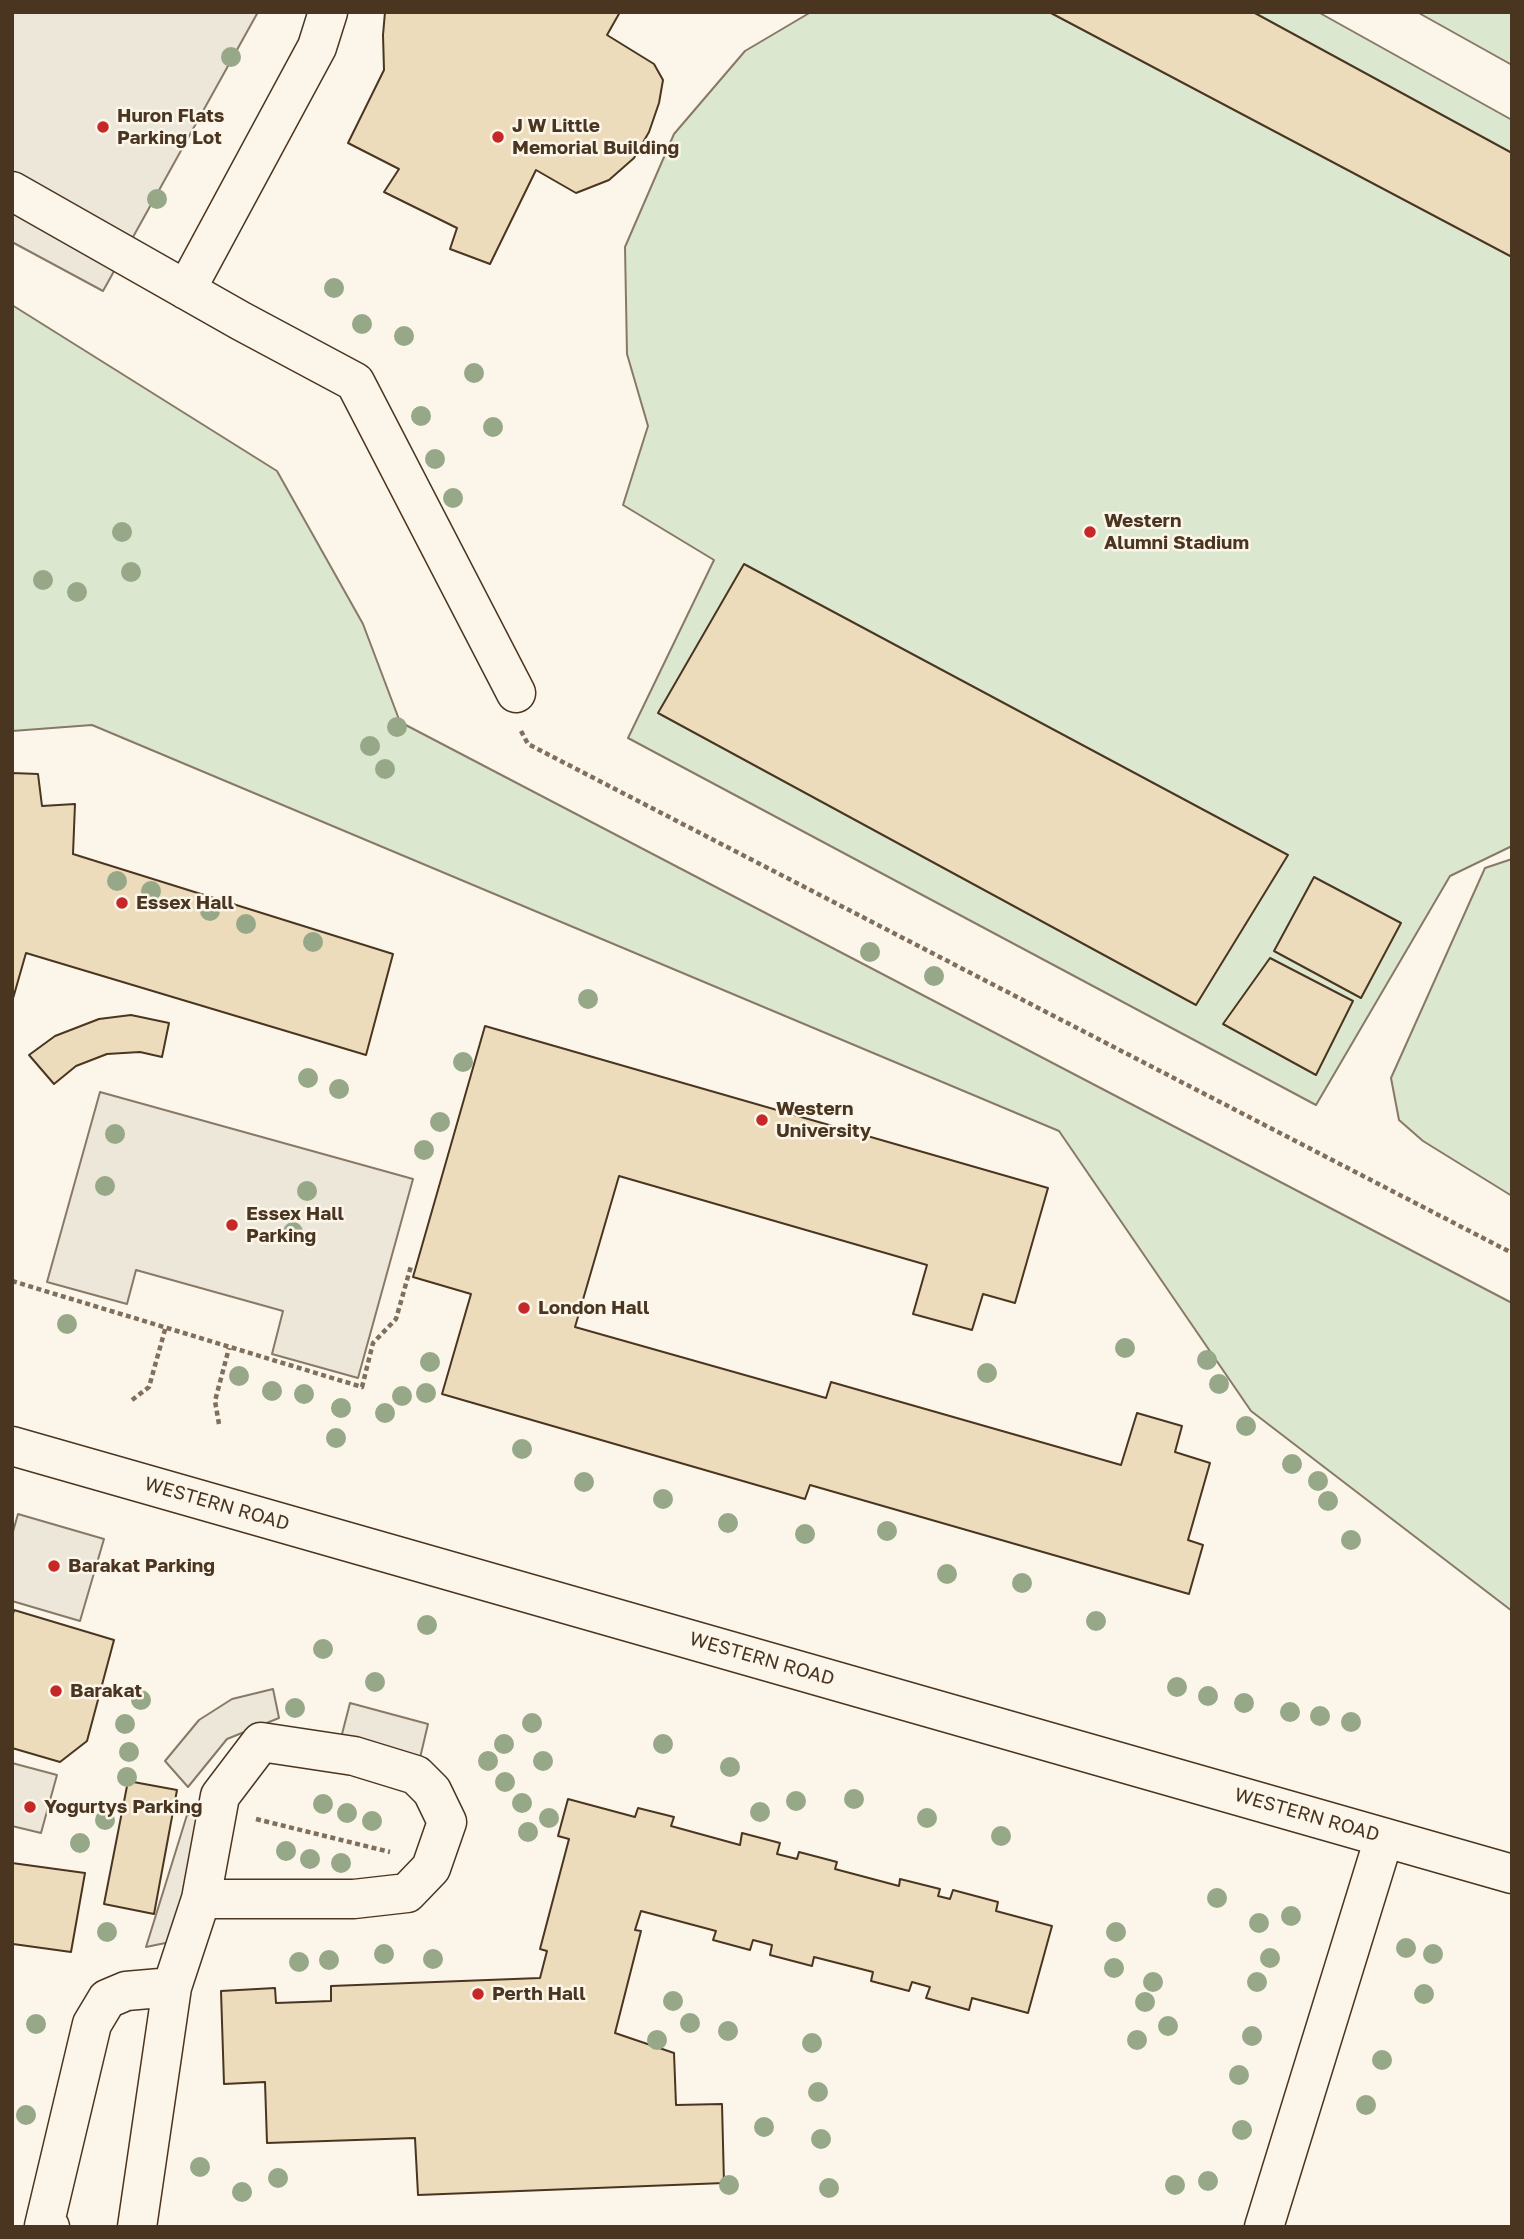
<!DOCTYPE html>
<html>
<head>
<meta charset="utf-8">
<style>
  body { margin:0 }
  #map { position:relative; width:1524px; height:2239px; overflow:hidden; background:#fbf6e9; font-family:"Golos Text",sans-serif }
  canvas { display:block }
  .frame { position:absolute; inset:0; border:14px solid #4a3520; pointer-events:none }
</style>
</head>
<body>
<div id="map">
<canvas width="1524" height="2239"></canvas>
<div class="frame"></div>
</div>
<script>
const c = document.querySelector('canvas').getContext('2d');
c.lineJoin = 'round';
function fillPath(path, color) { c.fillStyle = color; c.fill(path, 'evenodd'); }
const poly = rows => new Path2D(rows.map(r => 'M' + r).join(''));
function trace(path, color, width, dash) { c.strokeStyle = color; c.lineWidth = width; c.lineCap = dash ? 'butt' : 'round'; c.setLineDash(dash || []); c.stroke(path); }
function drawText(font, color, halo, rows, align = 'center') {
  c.font = font + ' "Golos Text",sans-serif'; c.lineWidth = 5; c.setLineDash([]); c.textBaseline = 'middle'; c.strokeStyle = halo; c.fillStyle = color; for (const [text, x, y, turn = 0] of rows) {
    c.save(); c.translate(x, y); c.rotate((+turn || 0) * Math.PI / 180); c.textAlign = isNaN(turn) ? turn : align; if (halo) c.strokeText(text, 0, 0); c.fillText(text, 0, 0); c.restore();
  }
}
const green = poly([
  [811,12,1318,12,1512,120,1512,846,1450,876,1316,1105,628,738,714,560,623,505,648,426,627,354,625,247,674,134,745,51,811,12],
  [1417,12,1512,12,1512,65,1417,12],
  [12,305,277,471,363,624,400,722,1512,1303,1512,1611,1251,1411,1059,1131,92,725,12,731,12,305],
  [1512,859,1512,1196,1423,1141,1399,1120,1391,1078,1485,868,1512,859]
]);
fillPath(green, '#dce7d0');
trace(green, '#887966', 2);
const parking = poly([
  [12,12,258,12,103,291,12,242,12,12],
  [100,1092,413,1179,358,1378,272,1354,283,1311,136,1270,127,1304,47,1282,100,1092],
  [18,1514,104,1539,80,1621,12,1601,12,1535,18,1514],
  [273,1689,279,1718,227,1739,188,1787,165,1761,199,1720,232,1699,273,1689],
  [350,1703,428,1724,420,1758,341,1738,350,1703],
  [12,1763,57,1775,41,1833,12,1826,12,1763],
  [211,1812,175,1941,146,1947,187,1815,211,1812]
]);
fillPath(parking, '#ede7d9');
trace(parking, '#887966', 2);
const building = poly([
  [385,12,620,12,607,35,654,64,663,80,659,103,649,132,634,158,609,180,576,193,536,170,490,264,450,249,457,228,384,192,399,169,348,143,384,70,383,35,385,12],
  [1049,12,1253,12,1512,153,1512,257,1049,12],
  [744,564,1288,855,1196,1005,658,713,744,564],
  [12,773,38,774,42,806,75,804,73,854,393,954,366,1055,26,953,12,1002,12,773],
  [1314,877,1401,923,1361,998,1274,951,1314,877],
  [1270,958,1353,1001,1316,1075,1223,1024,1270,958],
  [131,1015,169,1023,162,1057,140,1052,107,1054,76,1066,54,1084,29,1055,55,1036,99,1019,131,1015],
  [485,1026,1048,1188,1015,1303,983,1294,972,1330,913,1314,927,1265,619,1176,575,1327,826,1398,831,1382,1121,1465,1137,1413,1182,1426,1175,1452,1210,1463,1188,1540,1203,1545,1189,1594,810,1485,805,1499,442,1394,471,1294,413,1277,485,1026],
  [14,1610,114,1640,87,1741,60,1762,12,1748,12,1618,14,1610],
  [128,1781,177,1790,154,1914,104,1904,128,1781],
  [568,1799,635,1817,638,1808,674,1817,671,1826,740,1845,742,1833,780,1843,777,1854,797,1859,799,1852,837,1862,835,1869,899,1886,900,1879,940,1889,938,1896,950,1899,953,1890,998,1902,996,1911,1052,1926,1028,2013,972,1998,969,2010,926,1998,930,1987,912,1982,909,1991,871,1981,873,1972,814,1957,812,1966,770,1955,772,1945,753,1940,750,1950,713,1940,716,1931,641,1911,635,1930,641,1931,615,2033,674,2053,676,2105,722,2104,724,2183,418,2195,415,2138,267,2143,265,2082,224,2084,221,1991,275,1988,276,2003,331,2001,331,1986,540,1978,547,1951,540,1949,569,1839,558,1836,568,1799],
  [12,1863,85,1873,71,1952,13,1944,12,1952,12,1863]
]);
fillPath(building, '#ecdcbc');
trace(building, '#4a3520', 2);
const minor = poly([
  [12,191,241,321,355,382,516,693],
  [186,290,317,47,328,12],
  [50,2227,44,2226,92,2024,107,1999,126,1991,172,1987],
  [137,2227,172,1987,201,1899,220,1796,261,1742,354,1756,416,1775,432,1791,447,1822,431,1868,407,1893,354,1899,201,1899],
  [1264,2227,1384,1838]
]);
const major = poly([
  [12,1446,1512,1874]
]);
trace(minor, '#4a3520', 41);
trace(major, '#4a3520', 41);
trace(poly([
  [521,731,528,744,1512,1253],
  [12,1281,362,1387,373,1343,396,1319,411,1266],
  [132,1400,149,1387,166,1326],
  [219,1424,215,1401,229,1348],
  [256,1819,390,1852]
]), '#7f6f5c', 4.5, [5, 3.5]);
trace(minor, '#fbf6e9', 38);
trace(major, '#fbf6e9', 38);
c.fillStyle = '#96a887';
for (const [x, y] of [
  [231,57],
  [157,199],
  [334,288],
  [362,324],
  [404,336],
  [474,373],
  [421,416],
  [493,427],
  [435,459],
  [453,498],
  [122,532],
  [131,572],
  [43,580],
  [77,592],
  [397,727],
  [370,746],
  [385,769],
  [117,881],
  [151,891],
  [210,911],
  [246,924],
  [313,942],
  [870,952],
  [934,976],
  [588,999],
  [463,1062],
  [308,1078],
  [339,1089],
  [440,1122],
  [115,1134],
  [424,1150],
  [105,1186],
  [307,1191],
  [293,1232],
  [67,1324],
  [1125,1348],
  [1207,1360],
  [430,1362],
  [987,1373],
  [239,1376],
  [1219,1384],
  [272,1391],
  [426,1393],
  [304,1394],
  [402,1396],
  [341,1408],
  [385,1413],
  [1246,1426],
  [336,1438],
  [522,1449],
  [1292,1464],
  [1318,1481],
  [584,1482],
  [663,1499],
  [1328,1501],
  [728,1523],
  [887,1531],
  [805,1534],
  [1351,1540],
  [947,1574],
  [1022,1583],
  [1096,1621],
  [427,1625],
  [323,1649],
  [375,1682],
  [1177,1687],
  [1208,1696],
  [141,1700],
  [1244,1703],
  [295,1708],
  [1290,1712],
  [1320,1716],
  [1351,1722],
  [532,1723],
  [125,1724],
  [504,1744],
  [663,1744],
  [129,1752],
  [488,1761],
  [543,1761],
  [730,1767],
  [127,1777],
  [505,1782],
  [854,1799],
  [796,1801],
  [522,1803],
  [323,1804],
  [760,1812],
  [347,1813],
  [549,1818],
  [927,1818],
  [105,1820],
  [372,1821],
  [528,1832],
  [1001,1836],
  [80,1843],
  [286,1851],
  [310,1859],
  [341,1863],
  [1217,1898],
  [1291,1916],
  [1259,1923],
  [107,1932],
  [1116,1932],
  [1406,1948],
  [384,1954],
  [1433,1954],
  [1270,1958],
  [433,1959],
  [329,1960],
  [299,1962],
  [1114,1968],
  [1153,1982],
  [1257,1982],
  [1424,1994],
  [673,2001],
  [1145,2002],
  [690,2023],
  [36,2024],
  [1168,2026],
  [728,2031],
  [1252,2036],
  [657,2040],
  [1137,2040],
  [812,2043],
  [1382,2060],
  [1239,2075],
  [818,2092],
  [1366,2105],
  [26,2115],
  [764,2127],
  [1242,2130],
  [821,2139],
  [200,2167],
  [278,2178],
  [1208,2181],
  [729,2185],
  [1175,2185],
  [829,2188],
  [242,2192]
]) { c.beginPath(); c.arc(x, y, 10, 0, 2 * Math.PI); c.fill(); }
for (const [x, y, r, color] of [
  [103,127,7,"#c62828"],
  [498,137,7,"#c62828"],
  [1090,532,7,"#c62828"],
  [122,903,7,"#c62828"],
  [762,1120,7,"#c62828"],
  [232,1225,7,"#c62828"],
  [524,1308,7,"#c62828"],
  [54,1566,7,"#c62828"],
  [56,1691,7,"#c62828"],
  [30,1807,7,"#c62828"],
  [478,1994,7,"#c62828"]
]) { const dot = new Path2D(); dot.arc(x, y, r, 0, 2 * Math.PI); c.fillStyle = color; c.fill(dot); trace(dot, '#fbf6e9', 2.5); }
drawText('bold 19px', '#4a3520', '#fbf6e9', [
  ["Huron Flats",117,116],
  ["Parking Lot",117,138],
  ["J W Little",512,126],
  ["Memorial Building",512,148],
  ["Western",1104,521],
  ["Alumni Stadium",1104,543],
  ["Essex Hall",136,903],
  ["Western",776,1109],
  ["University",776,1131],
  ["Essex Hall",246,1214],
  ["Parking",246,1236],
  ["London Hall",538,1308],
  ["Barakat Parking",68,1566],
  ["Barakat",70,1691],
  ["Yogurtys Parking",44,1807],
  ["Perth Hall",492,1994]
], 'left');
drawText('19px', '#4a3520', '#fbf6e9', [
  ["WESTERN ROAD",217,1504,16],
  ["WESTERN ROAD",762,1659,16],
  ["WESTERN ROAD",1307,1815,16]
]);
</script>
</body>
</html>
